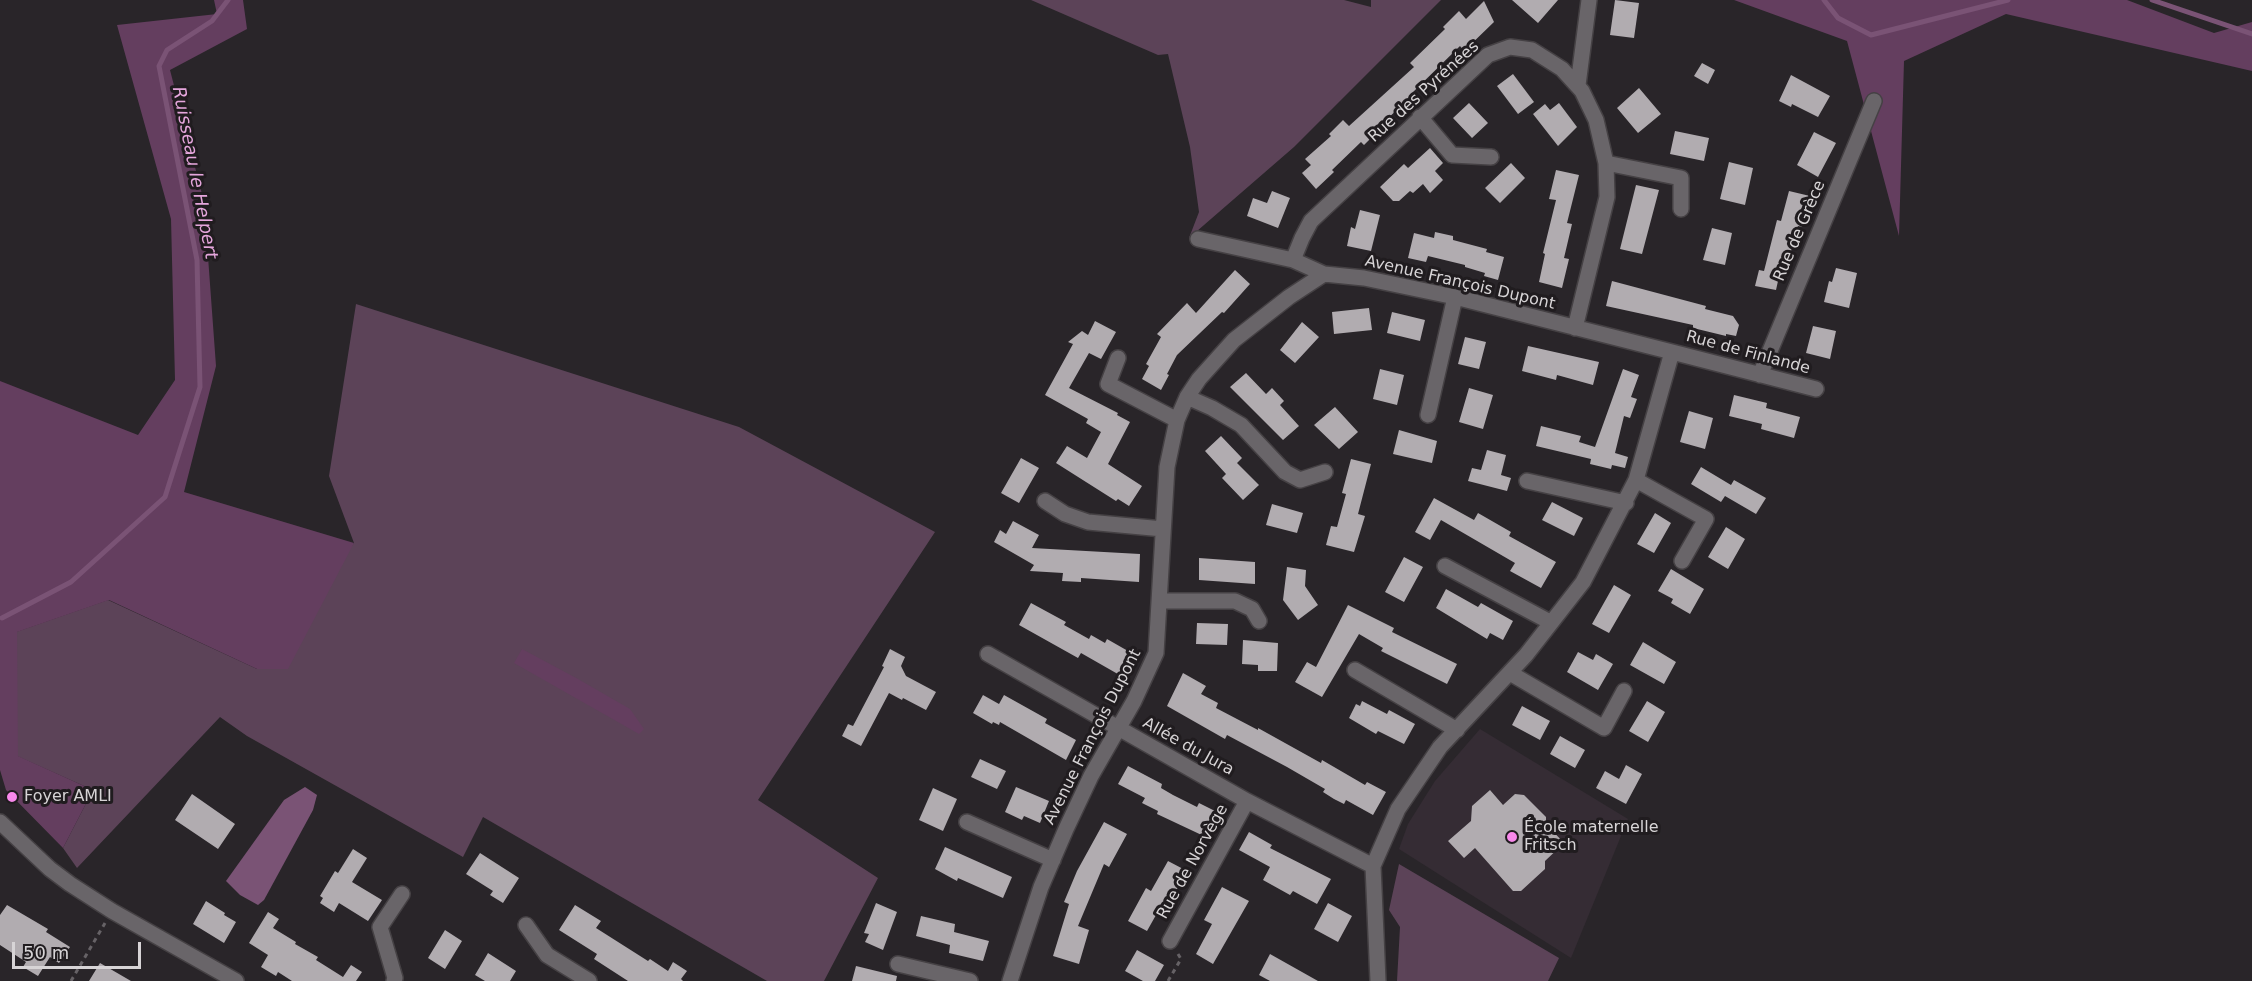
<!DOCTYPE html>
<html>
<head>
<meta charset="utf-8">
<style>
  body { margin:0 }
  #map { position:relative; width:2252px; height:981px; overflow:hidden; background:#292529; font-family:"DejaVu Sans",sans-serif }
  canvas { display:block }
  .scale { position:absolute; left:12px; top:942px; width:129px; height:27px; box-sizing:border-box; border:3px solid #d7d4d6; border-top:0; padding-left:8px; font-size:18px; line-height:21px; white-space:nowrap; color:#d7d4d6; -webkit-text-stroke:4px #201c1f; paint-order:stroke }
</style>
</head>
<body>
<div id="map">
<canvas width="2252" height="981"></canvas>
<div class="scale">50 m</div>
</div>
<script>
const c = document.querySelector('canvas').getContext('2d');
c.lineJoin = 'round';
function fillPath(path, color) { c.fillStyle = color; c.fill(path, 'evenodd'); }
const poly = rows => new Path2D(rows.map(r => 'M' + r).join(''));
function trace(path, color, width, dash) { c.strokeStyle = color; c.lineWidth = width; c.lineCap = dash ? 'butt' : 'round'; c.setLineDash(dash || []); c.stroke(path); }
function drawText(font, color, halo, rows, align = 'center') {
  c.font = font + ' "DejaVu Sans",sans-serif'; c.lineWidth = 6; c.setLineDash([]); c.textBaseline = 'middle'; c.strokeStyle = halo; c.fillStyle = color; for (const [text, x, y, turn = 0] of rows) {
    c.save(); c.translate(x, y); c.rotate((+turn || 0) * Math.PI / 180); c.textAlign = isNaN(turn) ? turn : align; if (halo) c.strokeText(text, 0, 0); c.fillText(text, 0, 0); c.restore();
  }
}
fillPath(poly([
  [1480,729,1628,819,1571,958,1399,849,1408,824,1435,781]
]), '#352c34');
fillPath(poly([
  [1031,0,1344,0,1371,7,1371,0,1441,0,1294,147,1189,238,1199,212,1190,147,1168,54,1158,55],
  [356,304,739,427,935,532,758,800,878,878,824,981,767,981,483,817,463,857,247,736,220,717,77,868,63,848,93,790,17,756,16,632,108,600,257,669,354,543,329,476],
  [1399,864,1559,958,1548,981,1397,981,1400,927,1389,910]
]), '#5c4358');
fillPath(poly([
  [214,0,243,0,247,29,170,70,204,202,216,366,184,492,354,543,288,669,257,669,109,600,17,632,18,756,93,790,63,848,6,790,0,770,0,381,138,435,175,380,171,219,117,25,217,14],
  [1734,0,2127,0,2214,33,2252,22,2252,71,2006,14,1904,61,1899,236,1847,41],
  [522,649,578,679,630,709,644,729,639,734,514,663]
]), '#643e5f');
fillPath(poly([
  [305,787,317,795,313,810,264,900,258,905,240,895,226,881,284,800]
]), '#7a5375');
trace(poly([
  [1824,0,1838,18,1871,35,2008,0],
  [2152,0,2252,34],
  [2,618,71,582,165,497,200,387,197,260,159,66,167,50,212,21,228,0]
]), '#7a5375', 5);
fillPath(poly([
  [1512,0,1558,0,1538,23],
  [1615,0,1639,3,1634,38,1610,35],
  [1484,1,1494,22,1464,51,1460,46,1411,94,1413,95,1373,132,1375,134,1364,145,1361,142,1332,170,1334,172,1316,189,1302,173,1311,165,1305,159,1331,136,1329,134,1343,120,1349,126,1414,67,1410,63,1445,29,1443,27,1459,11,1466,19],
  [1702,63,1715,70,1708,84,1694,76],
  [1513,74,1534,102,1518,114,1497,86],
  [1791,75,1830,96,1818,117,1792,104,1791,107,1779,101],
  [1639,88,1661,114,1638,133,1617,108],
  [1469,103,1488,123,1472,138,1453,118],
  [1559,103,1577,127,1558,146,1533,114,1545,104,1550,110],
  [1675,131,1709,138,1704,161,1670,154],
  [1814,132,1836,143,1818,177,1797,165],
  [1430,148,1443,163,1435,171,1443,180,1430,193,1423,184,1413,193,1410,191,1399,201,1393,201,1380,187,1404,164,1408,168],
  [1729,162,1753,168,1745,205,1720,199],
  [1511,163,1525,178,1500,203,1485,188],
  [1556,170,1579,175,1567,223,1572,224,1564,258,1569,259,1562,288,1539,282,1545,254,1543,253,1556,200,1549,199],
  [1636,185,1659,190,1642,254,1620,249],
  [1272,191,1290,198,1278,228,1247,216,1253,198,1267,203],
  [1789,191,1810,196,1803,227,1798,226,1790,255,1784,254,1776,290,1755,286,1759,270,1764,271,1777,220,1781,221],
  [1360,210,1380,215,1371,251,1347,246,1351,227,1355,229],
  [1712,228,1732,233,1725,265,1703,260],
  [1435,232,1453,236,1453,240,1487,249,1486,252,1504,257,1498,280,1484,276,1485,273,1465,267,1465,265,1428,256,1426,262,1408,258,1414,233,1434,238],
  [1836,268,1857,273,1849,308,1824,302,1829,281,1832,282],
  [1235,270,1250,284,1224,313,1222,312,1177,355,1167,374,1169,375,1161,390,1142,379,1149,366,1146,364,1161,337,1157,334,1187,303,1196,313],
  [1612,281,1706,306,1705,309,1733,316,1739,325,1736,336,1726,334,1726,336,1693,328,1693,325,1606,306],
  [1369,308,1372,330,1334,334,1332,312],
  [1392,312,1425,320,1420,341,1387,333],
  [1095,321,1116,332,1101,359,1089,353,1069,388,1118,413,1117,415,1130,422,1108,464,1142,486,1129,506,1118,499,1116,501,1056,463,1067,446,1087,458,1101,432,1086,423,1088,419,1045,395,1073,344,1068,342,1082,331,1088,335],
  [1302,322,1319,337,1295,363,1280,350],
  [1813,326,1836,331,1830,359,1806,353],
  [1465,337,1486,342,1479,369,1458,364],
  [1528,346,1599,362,1593,385,1557,375,1556,380,1522,371],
  [1380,369,1404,375,1397,405,1373,399],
  [1623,369,1639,375,1631,397,1637,399,1630,418,1624,416,1615,453,1628,457,1625,468,1612,465,1611,469,1590,464,1591,459,1536,446,1541,426,1581,436,1579,442,1595,447],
  [1246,373,1266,394,1272,388,1284,401,1280,405,1299,426,1283,440,1230,387],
  [1469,388,1493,395,1483,429,1459,422],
  [1734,395,1767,403,1766,408,1800,417,1794,438,1761,429,1762,424,1729,416],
  [1335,407,1358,432,1339,449,1314,425],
  [1689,411,1713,418,1705,449,1680,442],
  [1399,430,1437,441,1432,463,1393,454],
  [1221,436,1242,458,1237,463,1259,485,1243,500,1222,478,1226,474,1205,451],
  [1487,450,1506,455,1501,475,1511,478,1507,491,1468,481,1472,468,1481,470],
  [1021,458,1039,468,1019,503,1001,493],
  [1351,459,1371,464,1358,514,1365,516,1354,552,1326,545,1331,526,1337,527,1346,494,1342,493],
  [1701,467,1731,485,1734,480,1766,498,1756,514,1725,496,1721,502,1691,484],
  [1434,498,1474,520,1478,513,1511,532,1509,536,1556,562,1541,588,1510,571,1515,563,1441,520,1430,540,1415,532],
  [1552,502,1583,518,1574,536,1542,520],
  [1272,504,1303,513,1297,533,1266,525],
  [1655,513,1671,523,1654,553,1637,544],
  [1013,521,1039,535,1032,548,1140,554,1139,582,1081,578,1081,582,1062,581,1063,573,1030,571,1034,565,994,542,1000,530,1006,534],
  [1726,527,1745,539,1728,569,1708,557],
  [1404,557,1423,567,1404,602,1385,592],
  [1199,558,1255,562,1255,584,1199,580],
  [1287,567,1306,570,1305,586,1318,605,1298,620,1283,600],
  [1671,569,1704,589,1690,614,1671,603,1673,599,1658,591],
  [1614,585,1631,595,1609,633,1592,624],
  [1446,589,1478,607,1481,603,1513,621,1503,640,1490,633,1487,639,1436,608],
  [1031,603,1066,622,1064,625,1089,639,1091,635,1105,643,1107,639,1135,655,1123,677,1081,653,1078,658,1019,625],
  [1348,605,1394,628,1392,632,1457,664,1447,684,1381,651,1383,648,1359,634,1322,697,1295,682,1307,662,1316,667],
  [1197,623,1228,624,1227,645,1196,644],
  [1243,640,1278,643,1277,671,1258,671,1258,665,1242,664],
  [1643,642,1676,662,1664,684,1630,665],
  [890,649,905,657,901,666,906,676,936,692,926,710,903,698,902,700,889,693,861,746,842,736,848,724,853,726,884,667,882,666],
  [1578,652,1593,660,1596,654,1613,664,1598,690,1567,672],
  [1183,673,1206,686,1201,694,1218,703,1216,708,1258,730,1258,728,1321,763,1322,760,1365,785,1367,782,1386,792,1373,815,1346,800,1344,804,1334,799,1323,792,1325,789,1287,767,1227,735,1225,739,1167,706],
  [983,695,999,704,1004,695,1047,719,1045,723,1076,740,1066,760,1000,722,999,725,993,722,992,724,973,713],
  [1362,701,1387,714,1389,710,1415,724,1404,744,1378,731,1376,734,1349,718,1356,704,1360,706],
  [1647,701,1665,712,1648,742,1629,731],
  [1522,706,1550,721,1540,740,1512,725],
  [1560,736,1585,750,1575,768,1550,754],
  [980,759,1006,771,997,789,971,777],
  [1626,765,1642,774,1626,804,1596,788,1605,771,1619,779],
  [1128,766,1162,784,1161,788,1173,795,1197,807,1199,803,1221,814,1208,838,1157,814,1158,811,1142,803,1145,798,1118,784],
  [1016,787,1049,801,1040,823,1024,816,1022,820,1005,812],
  [933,788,957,799,943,831,919,820],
  [1490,790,1503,805,1515,794,1524,795,1546,817,1546,824,1564,843,1545,861,1545,869,1521,891,1513,891,1475,848,1464,858,1448,841,1471,821,1472,806],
  [192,794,235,824,218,849,175,820],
  [1104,822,1127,834,1109,867,1104,864,1078,926,1089,930,1079,964,1053,956,1069,904,1064,902,1077,871],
  [1249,832,1272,845,1270,848,1331,879,1317,904,1293,891,1290,895,1263,880,1270,867,1239,850],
  [945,847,1012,877,1003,898,958,878,957,881,935,869],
  [353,849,367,858,352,882,382,900,368,921,339,903,334,912,320,903,323,898,320,896,335,871,338,873],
  [480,853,519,878,503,903,490,895,493,891,466,874],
  [1168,861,1187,871,1170,902,1165,899,1147,931,1128,921,1146,888,1151,891],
  [1222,887,1249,901,1213,964,1196,954,1212,924,1204,920],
  [206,901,225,913,224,915,236,922,224,943,193,924],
  [876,903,897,912,883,950,865,942,869,934,864,933],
  [1328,903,1352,916,1338,942,1314,929],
  [7,905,48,929,46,932,70,947,59,963,50,957,38,976,23,967,26,962,0,945,0,915],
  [575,905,601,921,596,928,648,961,650,959,668,971,673,962,687,971,681,979,683,981,628,981,594,959,597,954,559,930],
  [268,912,279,919,273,928,296,942,295,944,318,957,316,960,343,977,351,965,362,972,356,981,292,981,278,972,276,976,261,967,268,955,249,943],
  [921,916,955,924,954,932,989,941,983,961,949,953,950,945,916,936],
  [445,930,462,941,445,969,428,958],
  [1137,950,1164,965,1155,981,1143,981,1125,971],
  [488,953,516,971,510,981,485,981,475,975],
  [1270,954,1318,981,1270,981,1259,975],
  [100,963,131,981,89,981],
  [856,966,897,976,896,981,852,981]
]), '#b1acb0');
const minor = poly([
  [1578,85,1589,0],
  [1420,117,1452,155,1491,157],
  [1606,163,1681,178,1681,209],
  [1198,239,1293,260],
  [1324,274,1293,260,1302,238,1311,221,1488,55,1510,47,1532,50,1562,69,1582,91,1596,120,1606,163,1607,197,1575,328],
  [1672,352,1816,389],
  [1118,358,1108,384,1177,420],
  [1760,375,1874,101],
  [1187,397,1212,408,1241,425,1285,472,1300,480,1325,472],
  [1428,415,1455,297],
  [1636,480,1706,519,1682,561],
  [1527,481,1626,503],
  [1045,501,1065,514,1088,522,1163,529],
  [1445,566,1550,622],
  [1161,601,1235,601,1252,609,1259,621],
  [988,654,1247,801,1373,866],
  [1355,670,1457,730],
  [1510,673,1604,728,1624,691],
  [0,822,50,869,70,884,112,911,236,981],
  [967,822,1053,860],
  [526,925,547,955,589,981],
  [1170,941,1247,801],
  [898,964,970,981],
  [394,981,395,978,380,927,402,894],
  [1010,981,1041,887,1066,829,1091,776,1134,701,1156,653,1167,467,1177,420,1187,397,1199,379,1234,340,1289,297,1324,274,1364,278,1455,297,1672,352,1636,480,1583,582,1526,655,1440,747,1398,809,1373,866,1378,981]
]);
trace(minor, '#454144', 18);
trace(poly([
  [71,981,105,923],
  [1168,981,1181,959,1178,954]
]), '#666266', 3, [4.5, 4.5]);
trace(minor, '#696569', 15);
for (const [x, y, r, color] of [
  [12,797,6,"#f888eb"],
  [1512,837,6,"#f888eb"]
]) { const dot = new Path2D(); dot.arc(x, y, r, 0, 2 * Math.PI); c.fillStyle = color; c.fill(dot); trace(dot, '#201c1f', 2); }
drawText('16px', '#d7d4d6', '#201c1f', [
  ["Rue des Pyrénées",1424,92,-42],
  ["Rue de Grèce",1800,231,-67],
  ["Avenue François Dupont",1460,283,13],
  ["Rue de Finlande",1748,353,15],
  ["Avenue François Dupont",1093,737,-63],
  ["Allée du Jura",1188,747,29],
  ["Rue de Norvège",1193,862,-61]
]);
drawText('16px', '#d7d4d6', '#201c1f', [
  ["Foyer AMLI",24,797],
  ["École maternelle",1524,828],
  ["Fritsch",1524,846]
], 'left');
drawText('italic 18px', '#e5a6dc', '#201c1f', [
  ["Ruisseau le Helpert",194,173,79]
]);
</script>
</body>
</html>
